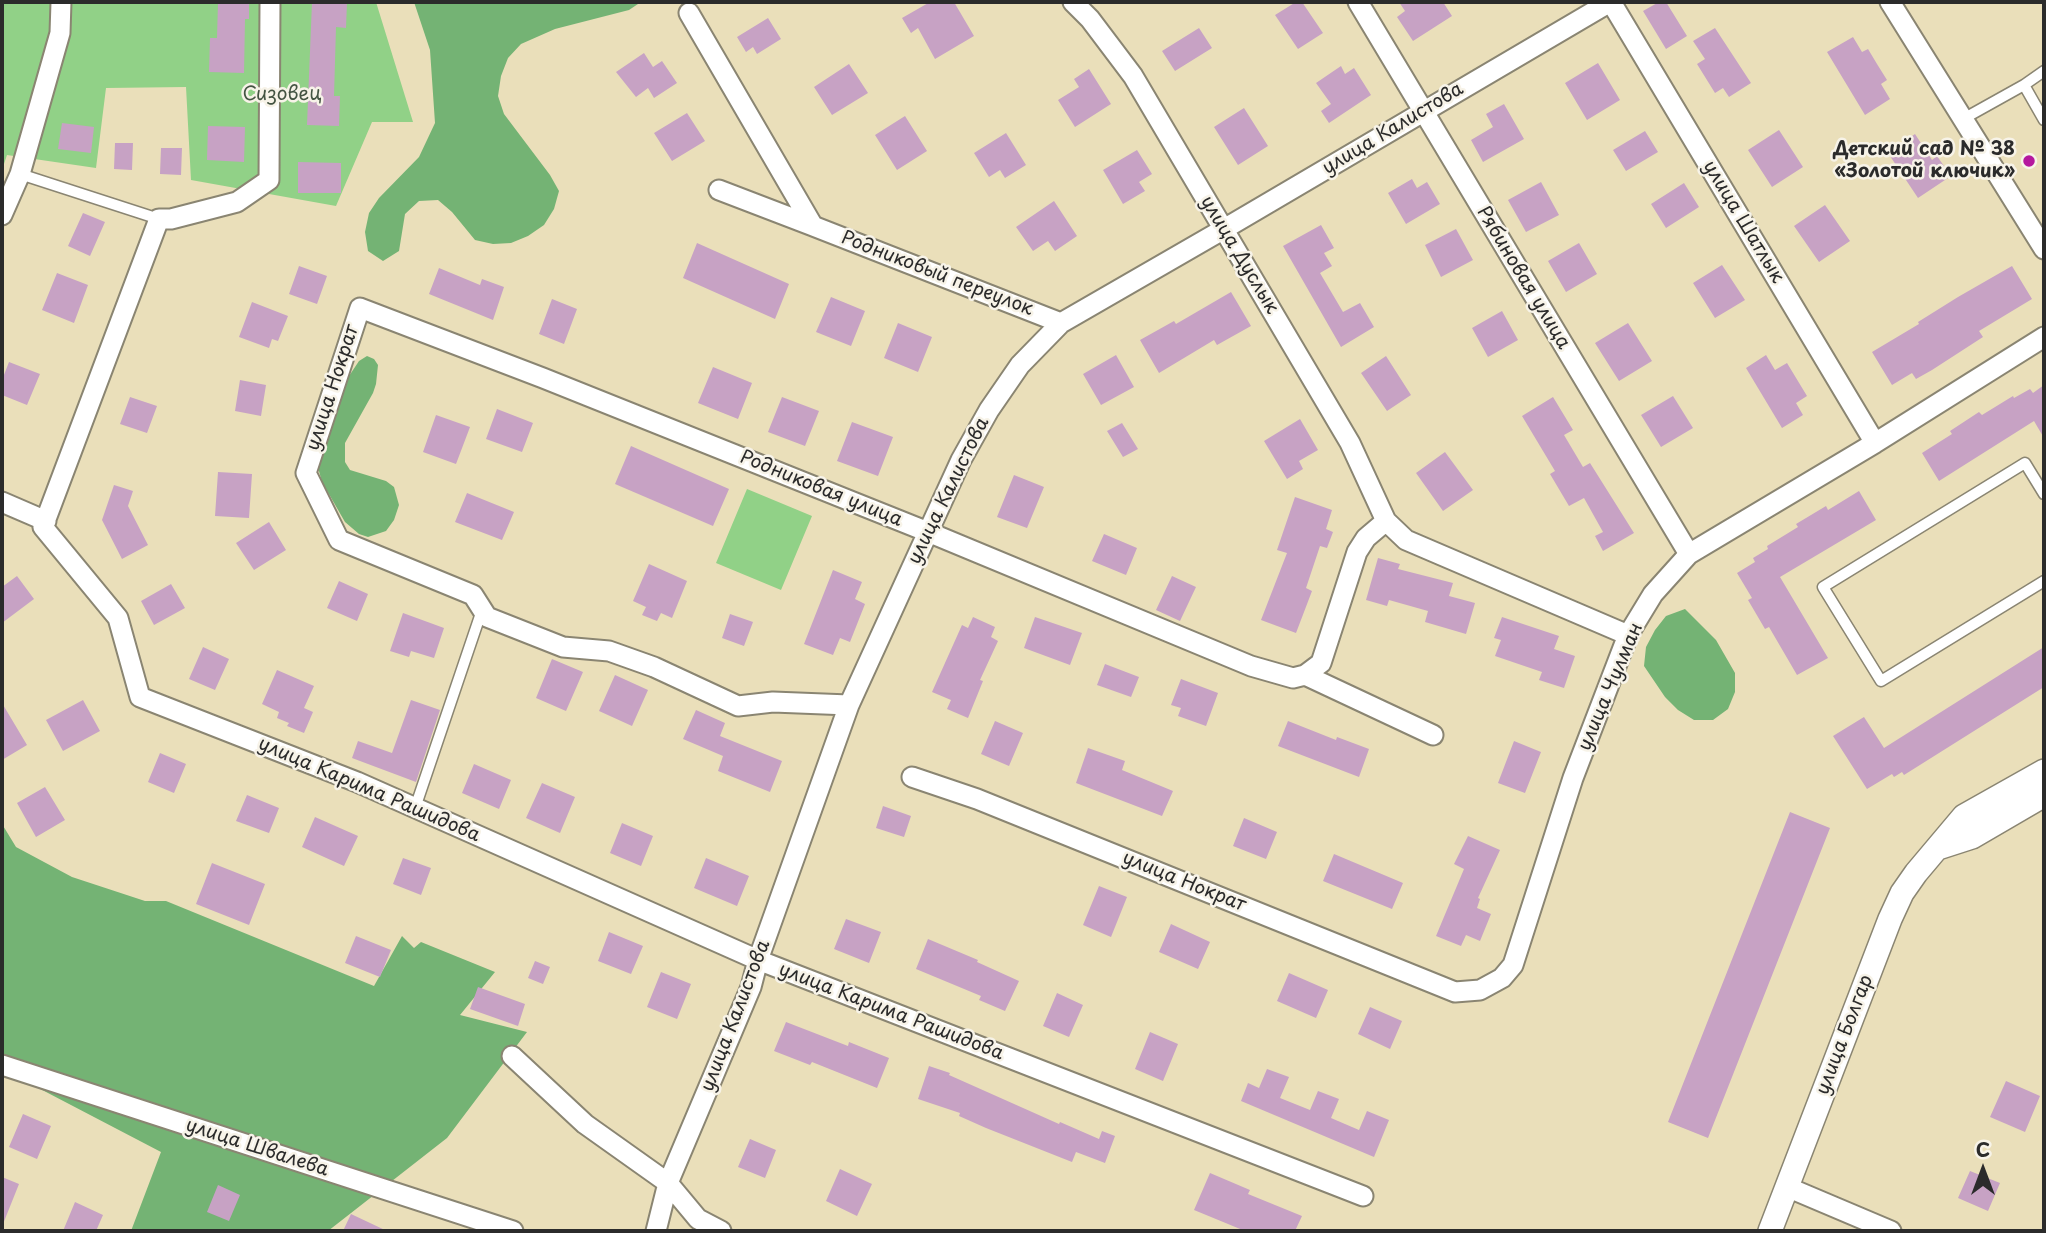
<!DOCTYPE html>
<html>
<head>
<meta charset="utf-8">
<style>
  body { margin:0 }
  #map { position:relative; width:2046px; height:1233px; overflow:hidden; background:#eadfba; font-family:"Playpen Sans",sans-serif }
  canvas { display:block }
  .frame { position:absolute; inset:0; border:4px solid #2b2b2b; pointer-events:none }
  .north { position:absolute; left:1948px; top:1135px; width:70px; height:70px; -webkit-text-stroke:5px #f7f3e8; paint-order:stroke; rotate:0deg; font-size:19px; font-weight:700; line-height:28px; text-align:center; color:#2b2b2b }
  .north::after { content:''; display:block; margin:auto; width:24px; height:32px; background:#2b2b2b; clip-path:polygon(50% 0,100% 100%,50% 72%,0 100%) }
</style>
</head>
<body>
<div id="map">
<canvas width="2046" height="1233"></canvas>
<div class="frame"></div>
<div class="north">С</div>
</div>
<script>
const c = document.querySelector('canvas').getContext('2d');
c.lineJoin = 'round';
function fillPath(path, color) { c.fillStyle = color; c.fill(path, 'evenodd'); }
const poly = rows => new Path2D(rows.map(r => 'M' + r).join(''));
function trace(path, color, width, dash) { c.strokeStyle = color; c.lineWidth = width; c.lineCap = dash ? 'butt' : 'round'; c.setLineDash(dash || []); c.stroke(path); }
function drawText(font, color, halo, rows, align = 'center') {
  c.font = font + ' "Playpen Sans",sans-serif'; c.lineWidth = 5; c.setLineDash([]); c.textBaseline = 'middle'; c.strokeStyle = halo; c.fillStyle = color; for (const [text, x, y, turn = 0] of rows) {
    c.save(); c.translate(x, y); c.rotate((+turn || 0) * Math.PI / 180); c.textAlign = isNaN(turn) ? turn : align; if (halo) c.strokeText(text, 0, 0); c.fillText(text, 0, 0); c.restore();
  }
}
fillPath(poly([
  [2,2,376,2,413,122,372,122,336,206,191,180,186,87,106,88,96,168,7,155,2,170],
  [747,489,812,516,781,590,716,563]
]), '#91d187');
fillPath(poly([
  [414,2,641,2,629,10,555,29,521,44,508,58,501,76,498,96,504,114,550,175,559,191,554,209,544,225,528,236,511,243,493,244,475,240,452,212,438,200,419,201,405,214,399,251,383,261,368,251,365,232,369,213,379,198,419,157,435,123,430,50],
  [367,356,374,359,378,365,376,384,373,393,345,443,345,462,350,470,386,481,394,487,399,505,394,520,386,531,368,537,359,534,345,522,322,482,317,464,343,385,359,361],
  [1685,609,1716,640,1735,673,1735,692,1728,709,1713,720,1694,720,1678,710,1665,697,1644,666,1646,647,1655,630,1666,616],
  [2,824,16,847,72,877,145,901,166,901,374,986,402,936,414,948,421,942,495,972,460,1015,527,1032,447,1138,328,1231,131,1231,161,1152,2,1069]
]), '#74b374');
fillPath(poly([
  [218,2,249,2,249,19,245,19,244,73,209,72,210,38,217,38],
  [312,2,347,2,346,28,336,27,334,96,340,96,339,126,307,125],
  [930,2,954,2,974,36,935,59,918,28,911,33,902,18],
  [1296,2,1302,2,1323,33,1298,49,1275,15],
  [1399,2,1443,2,1452,16,1413,41,1397,17,1405,11],
  [1659,2,1666,2,1687,36,1666,49,1643,11],
  [768,18,781,39,757,54,753,47,746,52,737,37],
  [1199,28,1212,48,1175,71,1162,51],
  [1715,28,1751,83,1729,97,1723,88,1715,93,1697,64,1705,59,1693,41],
  [1853,37,1862,52,1868,49,1877,64,1887,80,1881,84,1890,99,1865,115,1827,52],
  [644,53,653,67,662,61,677,83,654,98,648,88,636,97,616,72],
  [1598,63,1620,100,1587,120,1565,83],
  [849,64,868,93,832,115,814,87],
  [1341,66,1345,74,1354,68,1371,95,1329,123,1321,111,1331,104,1316,83],
  [1089,69,1111,104,1075,127,1058,100,1079,87,1074,79],
  [1504,104,1524,139,1483,162,1471,140,1493,127,1486,114],
  [1244,108,1268,146,1238,165,1214,127],
  [687,113,705,141,672,161,654,133],
  [905,116,927,151,897,170,875,135],
  [62,123,94,127,91,153,58,149],
  [208,126,245,127,244,162,207,160],
  [1779,130,1803,167,1772,187,1748,150],
  [1645,131,1658,152,1626,171,1613,150],
  [1006,133,1026,165,1005,178,1000,170,989,177,974,153],
  [1915,134,1932,160,1937,156,1951,176,1918,198,1888,153],
  [115,143,133,143,132,170,114,169],
  [161,148,182,148,181,175,160,174],
  [1137,150,1152,174,1139,182,1145,191,1123,204,1103,170],
  [298,162,341,163,341,193,298,193],
  [1412,179,1417,188,1427,182,1440,204,1406,224,1388,193],
  [1541,182,1559,215,1526,232,1508,200],
  [1684,183,1699,207,1666,228,1651,204],
  [1054,201,1077,236,1055,251,1048,241,1033,251,1016,227],
  [1825,205,1850,241,1819,262,1794,226],
  [83,213,105,222,90,256,68,246],
  [1321,225,1334,248,1324,253,1332,266,1320,273,1343,312,1360,303,1374,327,1341,347,1283,246],
  [1456,229,1473,260,1441,277,1425,245],
  [697,243,789,284,775,319,683,278],
  [1579,243,1597,274,1566,292,1548,261],
  [1722,265,1745,300,1715,318,1693,283],
  [299,266,327,276,317,304,289,294],
  [2012,266,2032,299,1979,331,1983,337,1932,370,1916,379,1912,373,1892,385,1872,352,1919,324,1918,322,1958,297],
  [439,268,480,285,482,279,504,287,493,320,429,294],
  [57,273,88,285,74,323,42,310],
  [1231,292,1251,326,1217,345,1214,340,1159,373,1140,340,1174,321,1176,324],
  [831,297,865,311,851,346,816,332],
  [552,299,577,309,564,344,539,334],
  [252,302,288,316,278,341,272,339,269,348,239,337],
  [1502,311,1518,340,1488,357,1472,328],
  [898,323,932,337,918,372,884,358],
  [1628,323,1652,361,1619,381,1595,343],
  [1116,355,1134,387,1101,405,1083,374],
  [1766,355,1775,370,1787,363,1807,396,1796,403,1803,415,1782,428,1746,368],
  [1386,356,1411,395,1387,411,1361,373],
  [9,362,40,374,27,405,2,395,2,380],
  [713,367,752,383,738,419,698,403],
  [240,380,266,385,261,416,235,411],
  [2044,385,2044,438,2034,421,1939,481,1922,453,1952,434,1950,431,1979,412,1982,415,2013,396,2014,398,2030,389,2033,393],
  [1673,396,1693,428,1661,447,1641,415],
  [130,397,157,406,147,433,120,424],
  [782,397,819,411,805,446,768,432],
  [1553,397,1573,430,1564,435,1583,467,1590,463,1634,533,1603,551,1595,536,1603,532,1584,498,1569,506,1550,474,1555,471,1522,416],
  [497,409,533,423,522,452,486,439],
  [436,415,470,427,456,464,423,452],
  [1300,419,1318,450,1299,461,1303,469,1287,479,1264,441],
  [852,422,893,437,878,476,837,461],
  [1122,423,1138,449,1123,457,1107,431],
  [631,446,729,489,713,526,615,484],
  [1445,452,1473,490,1443,511,1416,473],
  [218,472,252,474,249,518,215,516],
  [1014,475,1044,487,1027,528,997,517],
  [114,485,133,491,128,506,148,545,122,559,102,520],
  [1859,491,1876,520,1780,577,1828,658,1797,675,1769,627,1765,629,1748,600,1752,598,1737,573,1755,562,1753,558,1768,549,1767,546,1798,527,1796,524,1826,506,1828,510],
  [467,493,514,512,502,540,455,522],
  [1295,497,1332,510,1326,529,1333,532,1327,548,1320,546,1306,588,1312,591,1296,633,1261,620,1287,553,1277,550],
  [269,522,286,550,254,570,236,543],
  [1104,534,1137,548,1126,575,1092,561],
  [1378,558,1400,564,1398,569,1453,583,1449,596,1475,603,1466,634,1425,622,1428,611,1389,600,1387,606,1366,600],
  [649,564,687,581,672,618,661,613,657,621,642,615,646,607,633,601],
  [833,570,862,582,855,599,865,604,850,642,840,638,833,655,804,644],
  [17,576,34,599,2,623,2,587],
  [1172,576,1196,587,1180,621,1156,610],
  [339,581,368,594,357,621,327,608],
  [171,584,185,608,154,625,141,601],
  [403,613,444,628,434,658,411,651,409,657,390,651],
  [730,614,753,622,744,646,722,638],
  [973,617,995,627,991,637,998,641,980,680,983,681,968,718,947,709,951,700,932,692,962,625,968,628],
  [1035,617,1082,633,1070,665,1024,648],
  [1502,617,1559,636,1554,649,1575,656,1564,688,1539,680,1542,672,1495,656,1501,640,1494,638],
  [203,647,229,659,215,690,189,679],
  [2044,647,2044,687,1904,775,1902,772,1894,777,1892,774,1867,789,1833,736,1864,717,1884,748],
  [552,659,583,672,566,711,536,698],
  [1105,664,1139,677,1131,697,1097,685],
  [277,670,314,686,304,708,313,712,304,733,287,726,289,723,277,718,279,712,262,704],
  [615,675,648,690,632,726,599,711],
  [1181,679,1218,693,1206,726,1178,716,1181,708,1171,705],
  [83,700,100,731,63,751,46,720],
  [411,700,440,710,416,782,352,758,358,741,392,753],
  [2,703,27,745,2,760],
  [696,710,725,723,720,736,782,761,770,792,718,771,723,756,683,739],
  [995,721,1023,733,1009,766,981,754],
  [1288,721,1336,740,1337,737,1369,749,1359,777,1278,746],
  [1514,741,1541,752,1525,793,1498,783],
  [1088,748,1125,761,1122,770,1173,791,1162,816,1076,783],
  [160,753,186,764,174,793,148,782],
  [474,764,511,780,499,809,462,793],
  [542,783,575,797,560,833,526,818],
  [45,787,65,820,36,837,17,803],
  [247,795,279,808,269,833,236,821],
  [883,806,911,816,904,837,876,828],
  [1790,812,1830,828,1708,1138,1668,1122],
  [315,817,358,836,344,866,302,847],
  [1244,818,1277,832,1266,859,1233,846],
  [622,823,653,836,641,866,610,853],
  [1468,836,1500,850,1478,898,1480,899,1477,908,1491,914,1480,941,1466,935,1461,946,1436,936,1464,869,1454,864],
  [1334,854,1403,883,1392,909,1323,881],
  [403,858,431,868,421,895,393,884],
  [706,858,749,876,737,906,694,888],
  [212,863,265,884,249,925,196,904],
  [1099,886,1127,897,1111,937,1083,925],
  [846,919,881,932,869,963,834,949],
  [1171,924,1210,942,1198,969,1159,952],
  [609,932,643,946,631,974,598,961],
  [356,936,391,950,380,977,345,963],
  [928,939,978,960,977,962,1019,981,1005,1011,979,1000,981,996,916,969],
  [535,961,550,967,543,984,528,978],
  [661,972,691,984,677,1019,647,1007],
  [1289,973,1328,990,1316,1018,1277,1001],
  [478,987,525,1004,518,1026,470,1009],
  [1057,993,1083,1005,1069,1037,1043,1026],
  [1370,1007,1402,1021,1390,1049,1358,1034],
  [786,1022,848,1046,849,1042,889,1058,877,1088,812,1062,810,1065,774,1051],
  [1150,1032,1178,1044,1163,1081,1135,1069],
  [929,1066,950,1073,949,1075,1059,1124,1060,1122,1099,1139,1102,1131,1115,1136,1105,1163,1076,1152,1072,1162,986,1128,959,1116,960,1113,918,1099],
  [1267,1069,1289,1077,1280,1098,1310,1110,1318,1091,1339,1099,1331,1118,1359,1130,1367,1111,1389,1120,1374,1157,1241,1101,1248,1083,1259,1088],
  [2006,1081,2040,1096,2025,1132,1990,1117],
  [23,1114,51,1126,37,1159,9,1147],
  [750,1139,776,1150,765,1178,738,1167],
  [840,1169,872,1184,857,1216,826,1201],
  [1970,1171,2000,1183,1988,1211,1958,1198],
  [1210,1173,1250,1190,1248,1194,1302,1216,1295,1231,1245,1231,1194,1210],
  [2,1177,19,1184,3,1224,2,1224],
  [218,1185,240,1195,229,1221,207,1212],
  [75,1202,103,1215,96,1231,63,1231],
  [351,1214,387,1231,343,1231]
]), '#c7a2c4');
const service = poly([
  [2024,85,2044,120],
  [1963,119,2024,85,2044,71],
  [20,174,159,219],
  [2044,494,2025,463,1823,587,1881,681,2044,581],
  [415,808,482,610]
]);
const minor = poly([
  [270,2,269,180,237,202,171,219,159,219,43,527,118,618,140,697,357,782,758,960,1363,1196],
  [1073,2,1090,19,1133,76,1350,443,1386,521,1406,540,1628,635],
  [1358,2,1689,554],
  [1611,2,1875,443],
  [1890,2,2044,249],
  [689,13,813,226,1061,323],
  [719,190,813,226],
  [2,215,20,174,60,33,61,2],
  [2,502,46,521],
  [1305,675,1321,663,1357,552,1366,538,1386,521],
  [849,705,773,702,738,706,654,667,609,651,563,647,487,617,473,595,339,540,306,473,360,308,543,378,928,532,1251,666,1293,678,1305,675,1433,735],
  [912,777,977,799,1455,992,1480,990,1502,978,1513,965,1573,778,1628,635,1653,594,1689,554,1875,443,2044,337],
  [512,1056,585,1124,668,1183,698,1219,721,1231],
  [2,1065,513,1231],
  [1787,1187,1891,1231],
  [656,1231,668,1183,751,987,758,960,849,705,961,460,989,410,1020,365,1061,323,1224,229,1610,2]
]);
const tertiary = poly([
  [1938,848,1972,837,2044,795],
  [1770,1231,1890,919,1902,893,1916,873,1964,816,2044,771]
]);
trace(service, '#8a8572', 13);
trace(minor, '#8a8572', 23);
trace(tertiary, '#8a8572', 26);
trace(service, '#fff', 10);
trace(minor, '#fff', 19);
trace(tertiary, '#fff', 23);
for (const [x, y, r, color] of [
  [2029,161,7,"#b5179e"]
]) { const dot = new Path2D(); dot.arc(x, y, r, 0, 2 * Math.PI); c.fillStyle = color; c.fill(dot); trace(dot, '#f7f3e8', 2.5); }
drawText('19px', '#445442', '#f7f3e8', [
  ["Сизовец",282,95]
]);
drawText('19px', '#2b2b2b', '#f7f3e8', [
  ["улица Калистова",1393,129,-31],
  ["улица Шатлык",1743,222,59],
  ["улица Дуслык",1239,255,59],
  ["Родниковый переулок",937,274,21],
  ["Рябиновая улица",1523,278,59],
  ["улица Нократ",333,388,-72],
  ["Родниковая улица",821,489,22],
  ["улица Калистова",949,491,-64],
  ["улица Чулман",1611,687,-67],
  ["улица Карима Рашидова",369,790,23],
  ["улица Нократ",1184,882,22],
  ["улица Карима Рашидова",891,1012,21],
  ["улица Калистова",736,1016,-69],
  ["улица Болгар",1845,1035,-69],
  ["улица Швалева",257,1148,18]
]);
drawText('bold 19px', '#2b2b2b', '#f7f3e8', [
  ["Детский сад № 38",2015,150],
  ["«Золотой ключик»",2015,172]
], 'right');
</script>
</body>
</html>
